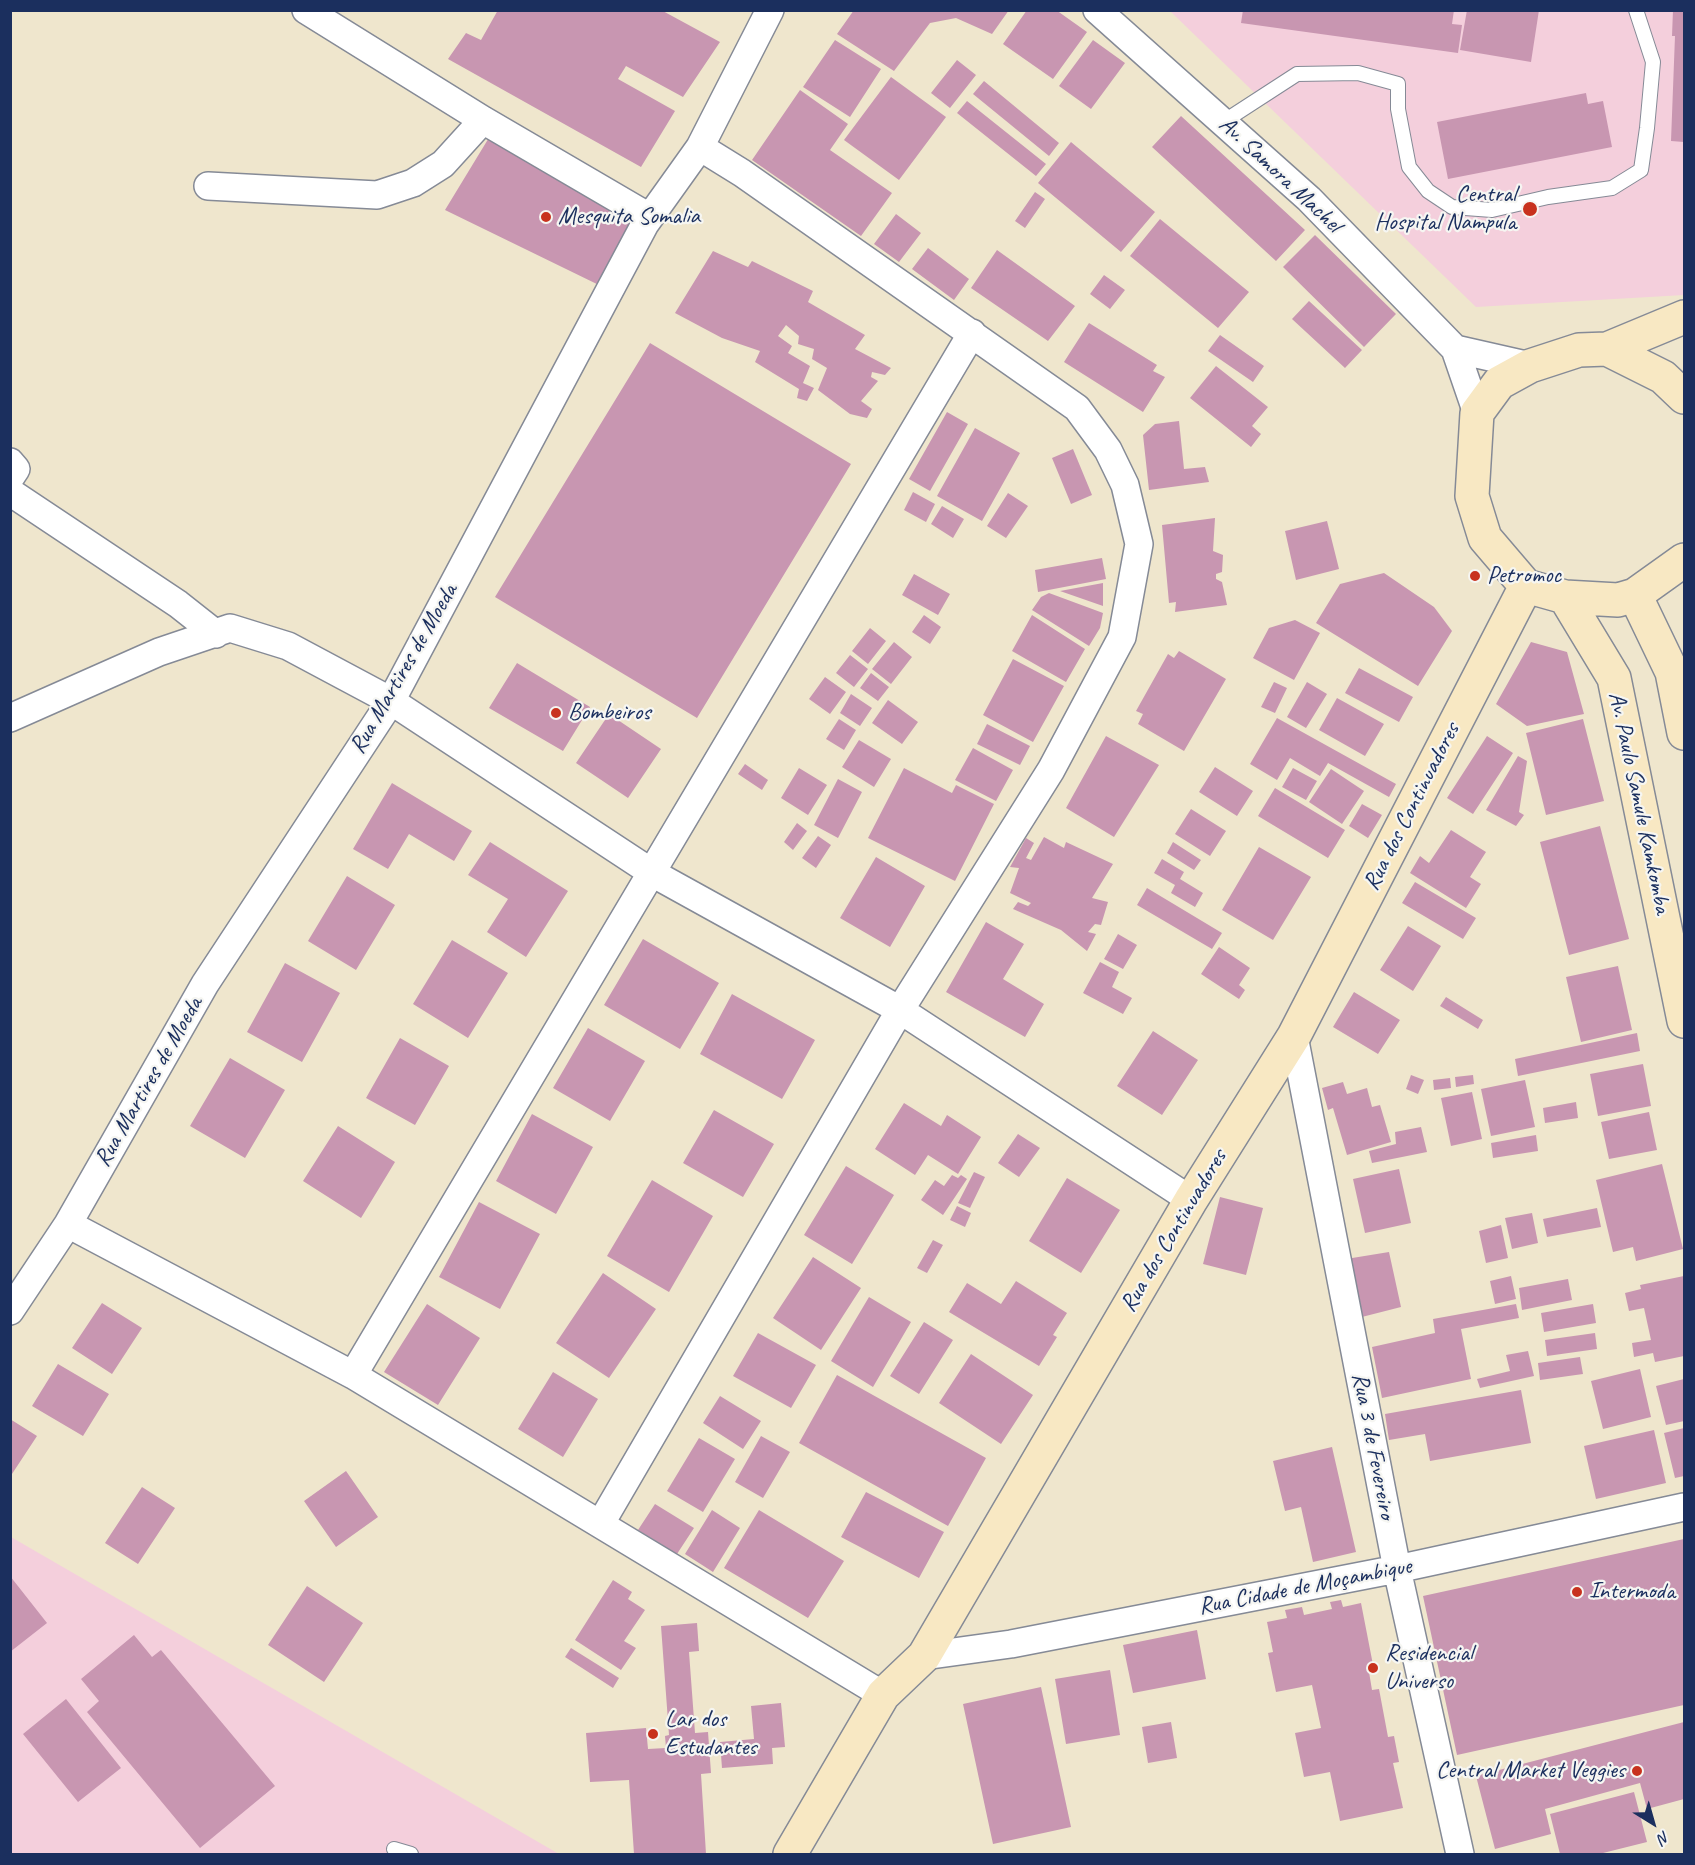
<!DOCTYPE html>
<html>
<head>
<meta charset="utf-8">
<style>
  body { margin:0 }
  #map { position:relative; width:1695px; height:1865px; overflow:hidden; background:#efe6cd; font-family:Caveat,sans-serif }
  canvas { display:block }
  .frame { position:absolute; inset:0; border:12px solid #1b2f5e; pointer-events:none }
  .north { position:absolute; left:1623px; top:1793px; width:60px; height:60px; -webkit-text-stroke:4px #f6f6f2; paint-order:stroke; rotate:143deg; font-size:16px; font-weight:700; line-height:24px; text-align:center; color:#1b2f5e }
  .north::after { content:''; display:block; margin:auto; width:21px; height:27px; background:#1b2f5e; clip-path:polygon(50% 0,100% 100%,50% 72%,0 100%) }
</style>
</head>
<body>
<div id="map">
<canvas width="1695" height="1865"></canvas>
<div class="frame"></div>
<div class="north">N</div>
</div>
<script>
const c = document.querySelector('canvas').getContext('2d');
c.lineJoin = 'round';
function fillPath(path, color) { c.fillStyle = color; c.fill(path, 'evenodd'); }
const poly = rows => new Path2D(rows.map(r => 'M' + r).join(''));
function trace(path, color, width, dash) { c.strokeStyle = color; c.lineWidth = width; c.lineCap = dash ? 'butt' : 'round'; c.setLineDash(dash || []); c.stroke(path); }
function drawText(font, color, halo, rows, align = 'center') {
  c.font = font + ' Caveat,sans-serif'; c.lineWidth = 4.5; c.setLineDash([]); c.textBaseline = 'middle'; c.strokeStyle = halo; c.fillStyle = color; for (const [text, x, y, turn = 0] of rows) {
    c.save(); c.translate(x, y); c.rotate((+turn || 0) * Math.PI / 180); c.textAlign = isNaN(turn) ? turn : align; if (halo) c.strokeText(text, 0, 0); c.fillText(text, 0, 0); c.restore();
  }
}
fillPath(poly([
  [1170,11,1684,11,1684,295,1476,307],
  [11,1537,559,1854,11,1854]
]), '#f4cfdc');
fillPath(poly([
  [498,10,661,10,720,42,683,97,626,66,618,79,675,111,641,167,448,59,466,33,481,40],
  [854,10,1009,10,992,34,956,18,930,23,894,71,837,34],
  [1027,10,1056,10,1087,32,1053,79,1003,44],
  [1243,10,1454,10,1452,24,1462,25,1458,53,1241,23],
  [1467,10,1539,10,1531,62,1460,50],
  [1673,10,1684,10,1684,142,1671,141,1675,36,1672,36],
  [835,40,881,69,850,117,803,87],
  [1093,40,1125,63,1091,109,1059,86],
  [957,60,976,75,950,108,931,93],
  [891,77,946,117,899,180,844,140],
  [984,81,1059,143,1049,156,973,94],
  [800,90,848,124,830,150,892,193,861,236,752,160],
  [1586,93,1588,104,1603,101,1612,147,1448,179,1437,122],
  [967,101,1046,164,1036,176,957,113],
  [1181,116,1305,230,1276,261,1152,147],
  [490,136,645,224,605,288,445,210],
  [1071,142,1155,212,1121,252,1038,183],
  [1035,192,1045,199,1025,228,1015,221],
  [896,214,921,233,899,262,874,244],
  [1160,219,1249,292,1218,328,1130,256],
  [1315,235,1396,314,1364,347,1283,267],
  [928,248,969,279,954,300,912,269],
  [997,250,1075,306,1048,341,971,288],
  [713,251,748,267,752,261,813,291,808,302,865,335,855,349,891,368,885,375,872,372,871,377,878,381,861,401,872,409,867,418,850,414,818,390,827,368,812,359,814,349,798,344,799,336,786,325,778,336,792,346,788,353,810,366,803,383,814,388,807,401,797,398,799,389,755,362,760,351,722,338,675,313],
  [1104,275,1125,290,1110,309,1090,294],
  [1309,301,1362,350,1345,368,1292,319],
  [1089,323,1157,365,1153,371,1165,377,1143,412,1064,362],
  [1220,335,1264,366,1253,382,1208,351],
  [650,343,851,464,697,718,495,597],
  [1216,366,1268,407,1252,426,1261,434,1251,447,1190,398],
  [947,412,968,424,930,491,909,479],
  [1179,421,1184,469,1205,467,1209,482,1149,490,1143,435,1155,424],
  [975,428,1020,453,982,521,937,496],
  [1073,449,1092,495,1071,504,1052,458],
  [913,492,935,504,926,522,904,510],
  [1008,493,1028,506,1006,538,987,526],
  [942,506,964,519,953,538,931,524],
  [1215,518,1213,551,1223,555,1222,572,1216,574,1216,579,1222,582,1227,605,1175,612,1176,602,1169,603,1162,525],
  [1327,521,1339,569,1296,580,1285,531],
  [1102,558,1106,579,1038,592,1035,570],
  [1384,573,1434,607,1452,631,1418,686,1316,623,1340,584],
  [914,574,950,594,938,615,902,595],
  [1103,583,1103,606,1060,591],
  [1049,593,1103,613,1100,628,1089,646,1032,610,1041,597],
  [924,615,941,627,930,644,912,632],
  [1032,615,1085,649,1066,682,1012,651],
  [1295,620,1320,633,1294,680,1253,658,1269,628],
  [870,628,886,641,868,664,852,651],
  [894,642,912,657,891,684,872,669],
  [1531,642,1567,652,1584,714,1527,726,1496,704],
  [1179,651,1226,679,1184,751,1138,724,1143,714,1136,711,1168,654,1174,658],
  [850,655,868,669,854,687,836,673],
  [1013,659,1064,686,1033,742,983,715],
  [517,663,590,707,563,751,489,708],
  [1359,668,1413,697,1399,722,1345,693],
  [871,673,889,687,878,701,860,688],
  [825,677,846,692,830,714,809,699],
  [1274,682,1287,688,1275,713,1261,707],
  [1307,682,1327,694,1306,728,1287,717],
  [851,694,872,708,860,726,840,713],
  [1337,698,1384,724,1365,756,1319,730],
  [888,700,918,722,902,744,872,723],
  [609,714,661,749,628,798,576,763],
  [1277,718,1396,784,1389,797,1328,763,1320,776,1290,758,1277,780,1250,764],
  [839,719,856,730,844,750,826,739],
  [1583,719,1604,801,1546,815,1526,733],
  [987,724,1030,746,1020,765,977,744],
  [1106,736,1159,765,1114,837,1066,808],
  [1487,736,1513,753,1473,814,1447,798],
  [859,740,891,759,874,787,842,767],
  [973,748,1013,770,996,801,955,780],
  [1518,756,1527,761,1519,812,1524,815,1516,826,1486,810],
  [745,764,768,780,762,790,738,774],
  [1215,767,1253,791,1237,816,1199,792],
  [799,768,827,785,808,815,781,798],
  [904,768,952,793,956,785,994,804,955,881,868,838],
  [1293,768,1317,781,1306,800,1282,787],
  [1331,769,1364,791,1342,824,1309,802],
  [838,779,862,792,838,838,814,825],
  [392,783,472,831,454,861,409,834,388,869,353,849],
  [1275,788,1345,830,1328,858,1258,816],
  [1362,804,1382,815,1368,838,1349,826],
  [1191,809,1226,831,1210,856,1175,834],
  [797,823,807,831,793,850,784,842],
  [1600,826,1629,939,1569,955,1540,842],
  [1451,830,1486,852,1470,877,1481,884,1466,908,1410,873,1420,856,1429,863],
  [818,836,831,845,816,868,802,858],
  [1044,837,1064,848,1066,842,1113,864,1092,898,1108,902,1101,925,1095,924,1088,932,1096,934,1087,951,1061,930,1013,909,1018,902,1028,906,1031,903,1010,893,1019,868,1010,867,1026,838,1034,843,1026,858,1031,860],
  [490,842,568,891,526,957,487,932,508,899,468,875],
  [1173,842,1201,860,1194,870,1167,853],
  [1259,847,1311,877,1273,940,1222,910],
  [876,857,925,886,890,947,840,918],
  [1162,859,1184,872,1180,879,1203,893,1195,907,1171,893,1175,885,1154,873],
  [347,876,395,905,356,970,308,941],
  [1415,882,1476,918,1463,939,1402,903],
  [1147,888,1222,933,1212,949,1137,905],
  [986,922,1024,944,1003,979,1044,1004,1025,1037,946,992],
  [1408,926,1441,946,1413,991,1380,970],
  [1118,934,1137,945,1123,969,1104,959],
  [643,939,719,983,680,1049,604,1005],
  [452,940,508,973,468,1038,413,1004],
  [1219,947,1250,968,1239,985,1245,990,1239,999,1201,974],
  [1100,962,1119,972,1112,987,1132,998,1123,1014,1083,993],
  [285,963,340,993,302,1062,247,1032],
  [1618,966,1632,1030,1581,1042,1566,977],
  [1354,992,1400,1020,1378,1054,1333,1027],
  [732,994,815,1040,782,1099,700,1054],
  [1446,997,1483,1020,1478,1029,1440,1006],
  [588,1028,645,1061,610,1121,553,1088],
  [1153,1031,1198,1060,1162,1115,1117,1086],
  [1637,1033,1640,1051,1518,1076,1515,1059],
  [400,1038,449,1066,415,1125,366,1098],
  [230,1058,285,1090,245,1158,190,1126],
  [1643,1064,1651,1106,1598,1116,1590,1074],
  [1411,1075,1424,1080,1418,1094,1406,1089],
  [1473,1075,1474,1084,1456,1087,1455,1077],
  [1450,1078,1451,1088,1434,1090,1433,1080],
  [1525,1080,1535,1127,1491,1136,1481,1089],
  [1343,1082,1347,1094,1367,1088,1372,1107,1380,1105,1391,1142,1347,1155,1333,1108,1328,1110,1322,1088],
  [1472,1092,1482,1139,1451,1146,1441,1098],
  [1576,1102,1578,1118,1545,1123,1543,1108],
  [904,1103,941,1126,947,1115,981,1137,958,1174,928,1155,915,1175,875,1149],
  [714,1110,774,1144,743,1197,683,1163],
  [1649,1112,1657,1150,1609,1159,1601,1122],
  [532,1114,593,1147,556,1214,496,1181],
  [338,1126,395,1162,361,1218,303,1181],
  [1421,1127,1427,1152,1372,1163,1369,1151,1396,1144,1395,1132],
  [1018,1134,1040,1148,1019,1177,998,1163],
  [1536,1135,1538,1151,1493,1158,1491,1143],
  [1662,1164,1683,1249,1636,1261,1633,1247,1613,1252,1596,1180],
  [846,1166,894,1195,852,1264,804,1235],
  [1399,1169,1411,1223,1365,1233,1353,1179],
  [974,1172,985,1177,970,1208,958,1203],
  [952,1175,958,1178,961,1175,967,1179,943,1215,921,1200,935,1180,944,1186],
  [1067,1178,1120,1210,1081,1273,1029,1241],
  [652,1180,713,1216,669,1292,607,1256],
  [1220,1197,1263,1208,1246,1275,1203,1264],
  [479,1202,540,1234,500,1309,439,1277],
  [957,1206,971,1213,965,1227,950,1220],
  [1597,1208,1601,1227,1547,1237,1543,1219],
  [1532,1213,1538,1243,1512,1249,1505,1218],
  [1501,1225,1508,1258,1486,1263,1479,1231],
  [933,1240,943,1245,927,1273,917,1268],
  [1389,1252,1401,1307,1354,1319,1340,1260],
  [813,1257,861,1288,821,1350,773,1318],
  [603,1273,656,1309,609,1378,556,1343],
  [1511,1276,1516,1299,1495,1304,1490,1281],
  [1684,1276,1684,1356,1655,1362,1653,1353,1634,1357,1632,1343,1651,1340,1644,1308,1629,1311,1625,1293,1641,1289,1640,1285],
  [1568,1279,1572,1300,1522,1310,1519,1288],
  [1016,1281,1067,1313,1053,1335,1057,1337,1039,1366,949,1312,967,1283,1001,1304],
  [869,1297,911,1322,873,1387,831,1361],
  [102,1303,142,1328,112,1374,72,1348],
  [427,1304,480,1338,438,1405,384,1372],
  [1516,1304,1519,1318,1461,1329,1471,1379,1382,1398,1372,1347,1435,1333,1433,1319],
  [1593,1304,1596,1323,1544,1332,1541,1313],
  [924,1322,953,1340,919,1394,890,1376],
  [758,1333,816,1365,791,1408,733,1376],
  [1595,1333,1597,1349,1547,1356,1545,1340],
  [1528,1351,1534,1376,1480,1388,1477,1379,1510,1371,1506,1355],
  [971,1354,1033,1395,1001,1444,939,1403],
  [1580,1357,1583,1374,1540,1380,1538,1363],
  [58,1364,109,1394,83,1436,32,1406],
  [1640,1369,1651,1417,1603,1429,1591,1381],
  [553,1372,598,1399,563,1457,518,1429],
  [837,1375,986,1458,948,1526,799,1443],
  [1684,1379,1684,1421,1666,1425,1656,1386],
  [1521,1390,1531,1443,1430,1461,1425,1434,1389,1440,1385,1414],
  [720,1396,761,1421,743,1449,703,1423],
  [10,1419,37,1436,10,1477],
  [1684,1428,1684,1476,1675,1478,1664,1433],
  [1654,1430,1666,1483,1596,1499,1584,1446],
  [761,1436,790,1452,763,1498,735,1482],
  [699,1438,735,1459,703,1512,667,1491],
  [1332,1447,1356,1552,1313,1562,1301,1507,1285,1511,1273,1461],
  [346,1471,378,1517,336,1547,304,1501],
  [142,1487,175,1508,138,1564,105,1543],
  [866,1492,944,1532,919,1578,841,1537],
  [655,1504,694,1528,677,1554,638,1530],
  [712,1510,740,1528,713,1572,685,1554],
  [759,1510,844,1561,808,1618,724,1568],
  [1684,1539,1684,1705,1457,1755,1423,1596],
  [10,1576,47,1623,10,1652],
  [613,1580,632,1592,628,1599,645,1610,624,1641,636,1648,621,1670,575,1640],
  [307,1586,363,1623,324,1682,268,1645],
  [1341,1600,1343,1607,1361,1603,1374,1670,1369,1672,1372,1690,1379,1689,1388,1737,1394,1736,1399,1762,1393,1763,1403,1808,1340,1821,1330,1772,1304,1777,1295,1733,1321,1728,1312,1685,1276,1692,1268,1653,1273,1652,1267,1622,1287,1618,1285,1610,1302,1607,1304,1615,1332,1609,1330,1602],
  [697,1623,699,1651,689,1652,695,1733,708,1732,711,1773,701,1774,706,1854,634,1854,629,1780,590,1782,586,1733,646,1728,648,1749,666,1748,665,1736,669,1735,661,1626],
  [1197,1630,1206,1679,1133,1693,1123,1645],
  [134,1635,152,1657,161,1650,275,1786,200,1848,87,1712,99,1701,81,1679],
  [571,1648,619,1678,613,1688,565,1657],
  [1110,1670,1120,1735,1066,1744,1055,1679],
  [1041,1687,1071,1827,993,1844,963,1704],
  [66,1699,121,1768,78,1802,23,1734],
  [781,1703,785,1747,772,1748,773,1764,722,1768,720,1742,754,1739,751,1706],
  [1171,1722,1177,1758,1148,1763,1142,1727],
  [1684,1722,1684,1799,1647,1809,1640,1783,1545,1809,1551,1834,1495,1849,1476,1776],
  [1634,1792,1647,1842,1599,1854,1560,1854,1550,1814]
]), '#c896b1');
const lane = poly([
  [1223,122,1297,74,1358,73,1398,84,1398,109,1409,167,1428,191,1452,207,1492,210,1548,197,1612,188,1641,170,1647,128,1653,62,1636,10],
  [394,1849,411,1854]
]);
const street = poly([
  [306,10,483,120,649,217],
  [1097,10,1309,199,1455,349,1477,413],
  [208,186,377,195,413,183,443,164,483,120],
  [1455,349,1530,366],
  [10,462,16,469,10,478],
  [10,492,178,604,216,634],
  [10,718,159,652,230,628,288,646,391,701,654,874,900,1010,1191,1200],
  [1294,1036,1397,1569,1460,1854],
  [68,1224,353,1375,883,1695],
  [10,1311,68,1224,205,984,391,701,645,224,700,147,770,10],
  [353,1375,972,333],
  [601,1523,900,1010,1051,770,1122,637,1139,544,1125,485,1108,450,1077,408,742,173,700,147],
  [924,1656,1011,1644,1397,1569,1684,1507]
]);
const secondary = poly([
  [1607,349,1684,317],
  [1684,397,1663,377,1607,349,1579,350,1530,366,1499,383,1477,413,1472,496,1485,538,1526,586,1565,597,1618,600,1635,595,1684,560],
  [1635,595,1672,672,1684,733],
  [1565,597,1614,678,1684,1021],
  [790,1854,883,1695,924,1656,1191,1200,1294,1036,1526,586]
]);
trace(lane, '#858a96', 16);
trace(street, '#858a96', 30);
trace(secondary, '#858a96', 36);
trace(lane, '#fff', 14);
trace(street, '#fff', 27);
trace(secondary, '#f8e8c3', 33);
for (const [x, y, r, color] of [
  [1530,209,8,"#c8321e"],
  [546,217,6,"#c8321e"],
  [1475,576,6,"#c8321e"],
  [556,713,6,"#c8321e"],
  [1577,1592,6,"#c8321e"],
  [1373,1668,6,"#c8321e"],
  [653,1734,6,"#c8321e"],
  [1637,1771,6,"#c8321e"]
]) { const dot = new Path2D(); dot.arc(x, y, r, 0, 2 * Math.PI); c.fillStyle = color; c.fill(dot); trace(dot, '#f6f6f2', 2); }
drawText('24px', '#1b2f5e', '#f6f6f2', [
  ["Av. Samora Machel",1280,175,43],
  ["Rua Martires de Moeda",404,669,-60],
  ["Av. Paulo Samule Kamkomba",1639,803,78],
  ["Rua dos Continuadores",1412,807,-63],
  ["Rua Martires de Moeda",149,1082,-60],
  ["Rua dos Continuadores",1174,1231,-59],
  ["Rua 3 de Fevereiro",1373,1446,79],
  ["Rua Cidade de Moçambique",1305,1587,-11]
]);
drawText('24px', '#1b2f5e', '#f6f6f2', [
  ["Central",1516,195,"right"],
  ["Hospital Nampula",1516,223,"right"],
  ["Mesquita Somalia",558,217],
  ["Petromoc",1487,576],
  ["Bombeiros",568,713],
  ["Intermoda",1589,1592],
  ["Residencial",1385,1654],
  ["Universo",1385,1682],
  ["Lar dos",665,1720],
  ["Estudantes",665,1748],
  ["Central Market Veggies",1625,1771,"right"]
], 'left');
</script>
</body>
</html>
